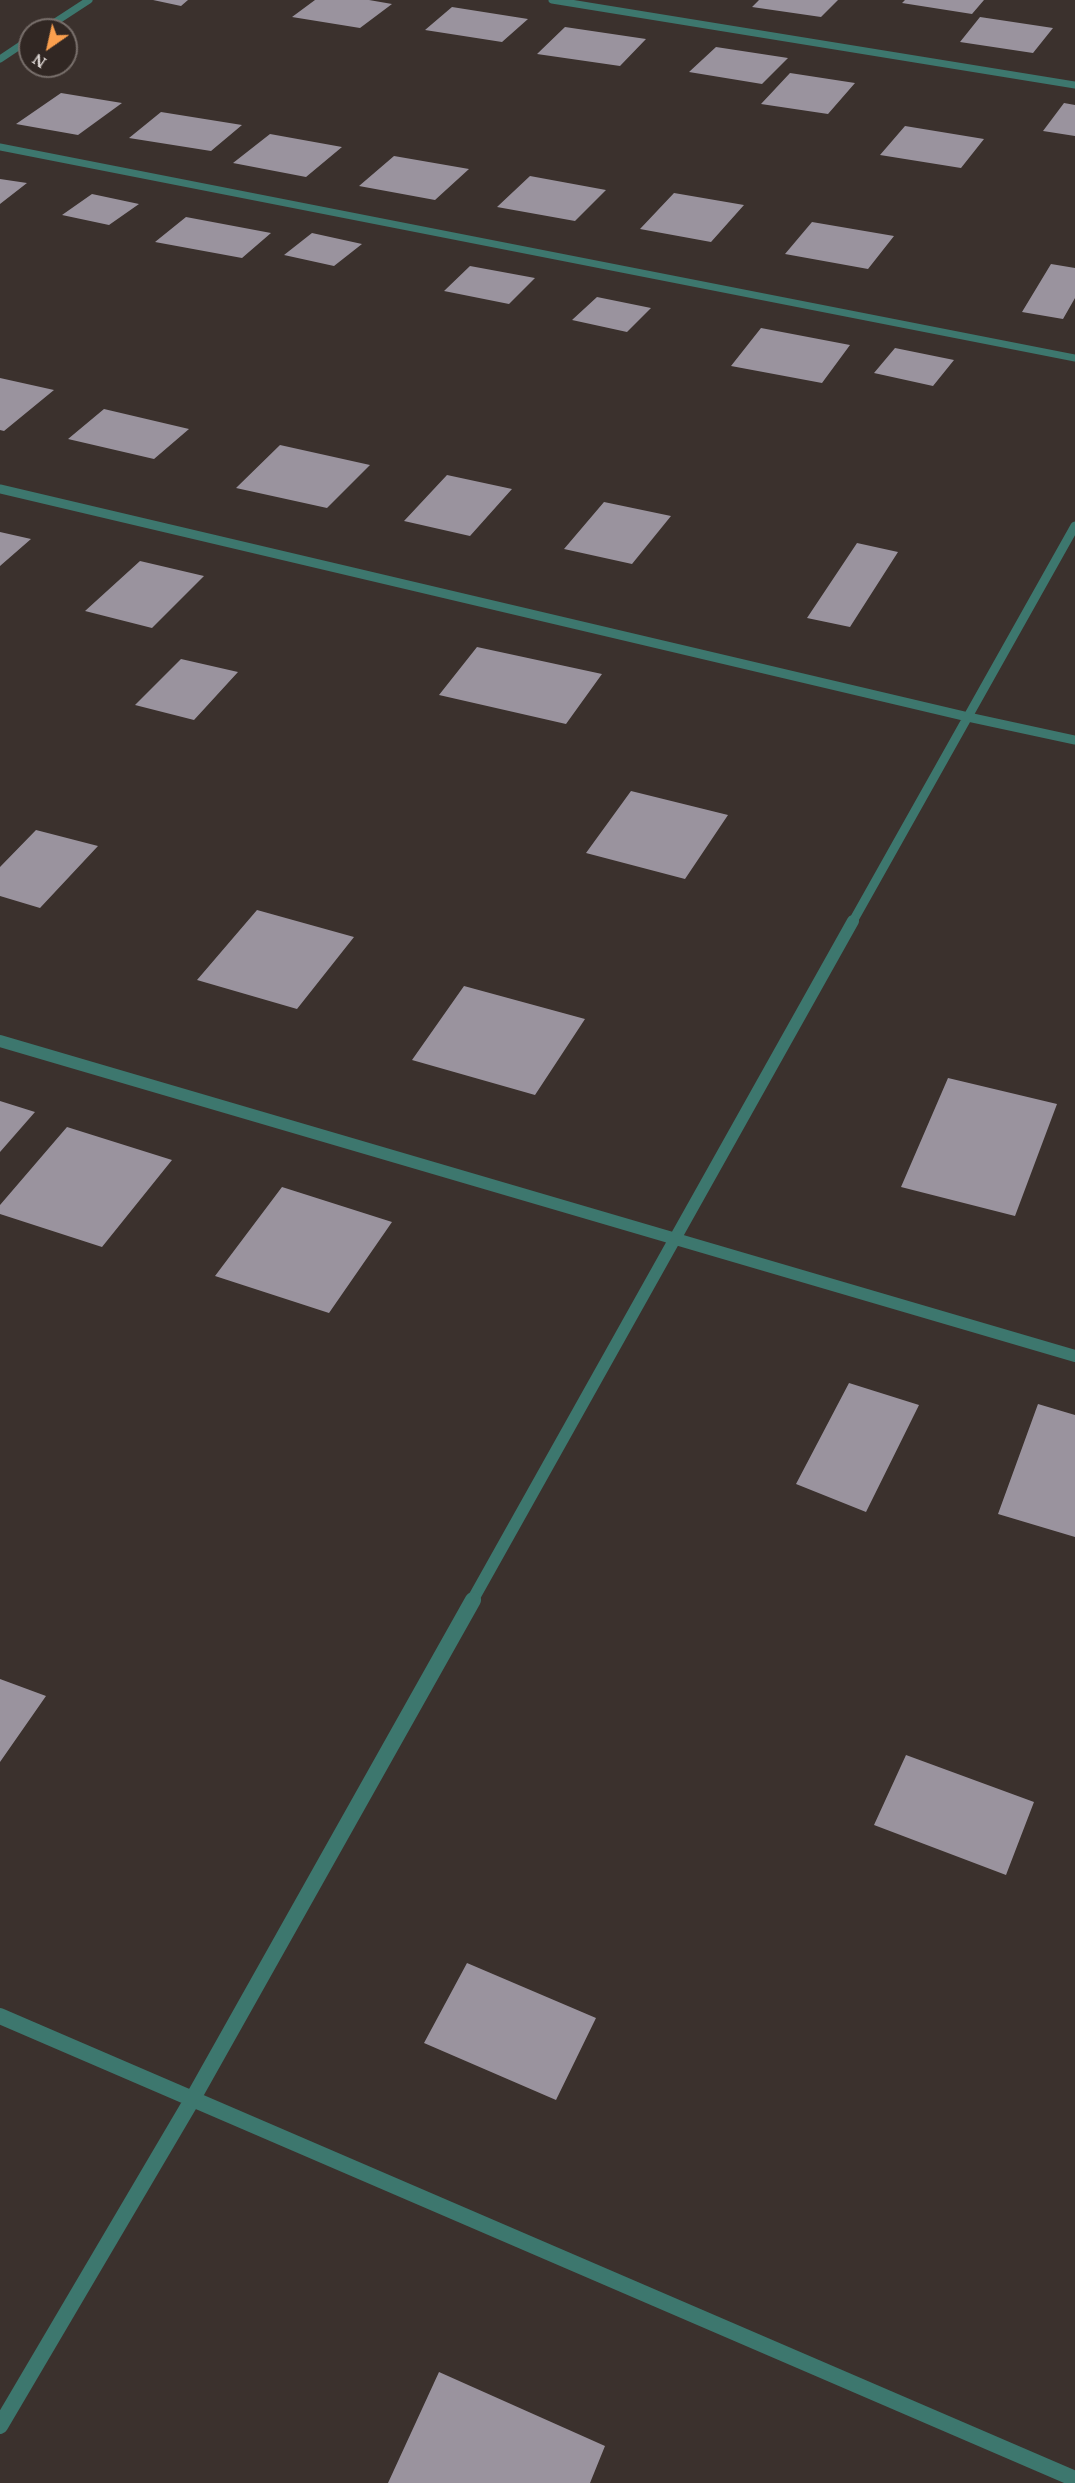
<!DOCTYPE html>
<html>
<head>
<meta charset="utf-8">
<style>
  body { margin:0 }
  #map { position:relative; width:1075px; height:2483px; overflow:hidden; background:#3b312d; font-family:"PT Serif",serif }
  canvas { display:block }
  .north { position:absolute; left:18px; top:18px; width:60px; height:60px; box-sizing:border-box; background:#312723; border:2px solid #786f6b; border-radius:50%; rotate:214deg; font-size:16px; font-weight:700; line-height:24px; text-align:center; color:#e2dbd8 }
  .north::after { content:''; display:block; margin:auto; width:21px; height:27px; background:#fa9f4e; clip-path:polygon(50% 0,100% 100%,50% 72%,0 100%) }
</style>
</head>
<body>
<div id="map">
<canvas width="1075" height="2483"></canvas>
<div class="north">N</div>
</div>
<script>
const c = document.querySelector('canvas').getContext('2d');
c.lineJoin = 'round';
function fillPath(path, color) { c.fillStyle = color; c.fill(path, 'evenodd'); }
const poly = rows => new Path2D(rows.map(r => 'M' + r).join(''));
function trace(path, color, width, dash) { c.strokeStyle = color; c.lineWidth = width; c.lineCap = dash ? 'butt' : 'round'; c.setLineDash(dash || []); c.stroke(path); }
fillPath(poly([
  [153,0,188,0,181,6],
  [315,0,369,0,392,4,360,28,292,17],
  [759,0,838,0,821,17,752,7],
  [905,0,984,0,972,14,902,3],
  [452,7,528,19,502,42,425,30],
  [980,17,1053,28,1033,53,960,42],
  [565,27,646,39,620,66,537,54],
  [716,47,788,58,762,84,689,72],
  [790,73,855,83,828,114,761,104],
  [61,93,122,103,78,135,16,124],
  [1064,103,1075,105,1075,136,1043,131],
  [161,112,242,125,211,151,129,138],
  [905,126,984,139,961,168,880,155],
  [270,134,342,147,306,177,233,163],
  [394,156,469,169,435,200,359,186],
  [530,176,606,190,575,221,497,207],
  [0,179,27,183,0,204],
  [674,193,744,205,711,242,640,229],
  [92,194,139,204,109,225,62,215],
  [186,217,271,233,242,258,155,242],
  [812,222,894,236,868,269,785,254],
  [312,233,362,244,334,266,284,255],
  [1051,264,1075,268,1075,298,1063,319,1022,312],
  [470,266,535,278,509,304,444,291],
  [597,297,651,308,627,332,572,320],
  [761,328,850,345,822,383,731,366],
  [895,348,954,360,933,386,874,373],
  [0,378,54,390,4,431,0,430],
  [104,409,189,429,154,459,68,439],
  [280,445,370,465,327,508,236,488],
  [447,475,512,489,470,536,404,521],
  [604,502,671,516,632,564,564,549],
  [0,532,31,539,0,566],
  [857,543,898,552,850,627,807,618],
  [140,561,204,576,152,628,85,611],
  [477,647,602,674,566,724,439,695],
  [181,659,238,672,194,720,135,705],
  [631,791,728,815,685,879,586,853],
  [36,830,98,846,40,908,0,896,0,867],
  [257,910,354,937,297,1009,197,980],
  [464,986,585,1019,535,1095,412,1060],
  [948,1078,1057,1104,1015,1216,901,1187],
  [0,1101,35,1112,0,1152],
  [67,1127,172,1160,102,1247,0,1214,0,1205],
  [282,1187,392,1222,329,1313,215,1276],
  [849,1383,919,1405,866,1512,796,1484],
  [1038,1404,1075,1415,1075,1537,998,1514],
  [0,1679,46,1696,0,1762],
  [906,1755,1034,1802,1006,1875,874,1825],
  [467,1963,596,2018,556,2100,424,2043],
  [439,2372,605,2446,590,2483,388,2483]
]), '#9a939e');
trace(poly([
  [552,0,1075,85],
  [43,30,89,0],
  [0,59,30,39],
  [0,147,1075,358]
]), '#3d776e', 7);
trace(poly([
  [0,489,968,717,1075,740],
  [852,923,1075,526]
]), '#3d776e', 9);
trace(poly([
  [0,1041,1075,1356],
  [472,1601,853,921]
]), '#3d776e', 12);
trace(poly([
  [0,2016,1075,2479],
  [0,2426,192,2100,473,1600]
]), '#3d776e', 16);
</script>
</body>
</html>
